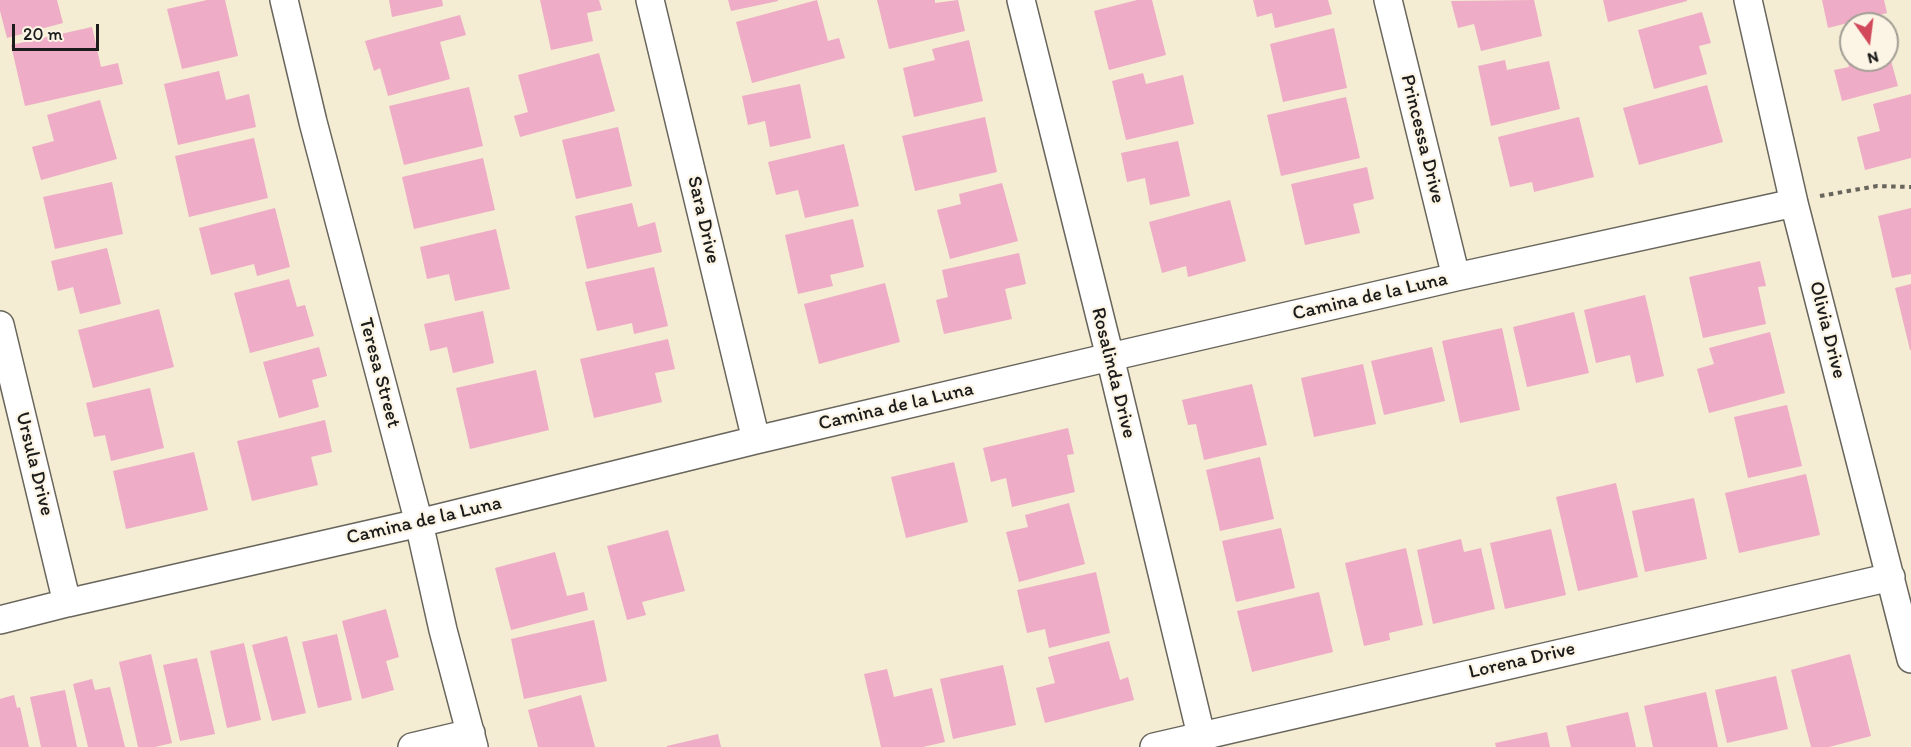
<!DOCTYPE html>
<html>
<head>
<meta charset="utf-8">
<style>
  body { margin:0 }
  #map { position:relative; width:1911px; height:747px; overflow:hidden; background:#f4ecd3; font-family:Itim,sans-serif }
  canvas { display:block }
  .north { position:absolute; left:1839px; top:12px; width:60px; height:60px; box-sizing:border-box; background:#fcf5e5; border:2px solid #a29e95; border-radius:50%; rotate:166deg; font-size:16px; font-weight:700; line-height:24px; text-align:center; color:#1c1c1c }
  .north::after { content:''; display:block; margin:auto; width:21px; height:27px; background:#d1495b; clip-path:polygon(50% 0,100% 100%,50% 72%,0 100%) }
  .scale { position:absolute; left:12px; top:24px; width:87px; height:27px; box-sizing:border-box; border:3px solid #1c1c1c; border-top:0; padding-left:8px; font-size:18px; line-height:21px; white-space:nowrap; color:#1c1c1c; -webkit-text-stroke:4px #fcf5e5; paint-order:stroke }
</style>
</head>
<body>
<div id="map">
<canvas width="1911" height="747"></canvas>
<div class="north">N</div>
<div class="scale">20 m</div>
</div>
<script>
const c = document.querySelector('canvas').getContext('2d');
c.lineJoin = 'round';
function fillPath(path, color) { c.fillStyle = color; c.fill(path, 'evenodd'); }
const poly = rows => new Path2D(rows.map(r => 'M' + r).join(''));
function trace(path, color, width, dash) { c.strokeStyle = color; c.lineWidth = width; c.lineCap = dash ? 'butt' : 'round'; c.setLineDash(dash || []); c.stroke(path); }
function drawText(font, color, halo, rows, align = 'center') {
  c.font = font + ' Itim,sans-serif'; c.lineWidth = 4.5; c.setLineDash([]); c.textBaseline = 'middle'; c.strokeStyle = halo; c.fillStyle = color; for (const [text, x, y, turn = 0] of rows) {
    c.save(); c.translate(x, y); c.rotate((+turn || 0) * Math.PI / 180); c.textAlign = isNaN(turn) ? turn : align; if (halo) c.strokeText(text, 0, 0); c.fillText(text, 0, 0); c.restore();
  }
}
fillPath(poly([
  [0,0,57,0,63,23,7,38,0,11],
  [207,0,225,0,238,56,182,69,167,9],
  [389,0,442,0,443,6,392,17],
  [540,0,599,0,602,10,587,13,593,41,551,50],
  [728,0,778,0,778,1,731,11],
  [817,0,828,41,839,38,845,58,752,83,736,22],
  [877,0,935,0,935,3,958,0,965,31,889,49],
  [1137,0,1152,0,1166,55,1109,70,1094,11],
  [1253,0,1328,0,1332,14,1275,28,1272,13,1257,17],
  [1534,0,1542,36,1481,51,1474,24,1458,28,1451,1],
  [1603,0,1687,0,1687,1,1608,22],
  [1822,0,1884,0,1887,13,1828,28],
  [1702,12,1711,43,1699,46,1707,74,1654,89,1638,30],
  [460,15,466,35,440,42,450,79,388,96,380,68,374,71,365,41],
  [92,27,101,67,118,63,123,84,25,106,11,45],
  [1334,28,1347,88,1283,102,1270,44],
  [1851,39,1851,60,1887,60,1888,50,1898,86,1842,101,1834,70,1849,67,1843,41],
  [969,40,983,101,914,117,903,68,935,60,932,49],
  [599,53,615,111,520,137,514,116,528,112,518,75],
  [1505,60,1507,70,1549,61,1560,109,1491,126,1478,66],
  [219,71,226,100,249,94,256,127,178,145,164,84],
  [1143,73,1146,84,1183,75,1194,124,1126,140,1112,81],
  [800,84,811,138,770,147,765,121,748,125,742,96],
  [1707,85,1723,142,1639,165,1623,108],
  [469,87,483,146,404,165,389,106],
  [1911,94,1911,158,1865,170,1857,137,1880,131,1873,104],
  [1346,97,1360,158,1281,176,1267,115],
  [100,100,117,159,41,180,32,147,54,141,47,115],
  [985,117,997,172,915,191,902,136],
  [1579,117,1594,177,1534,192,1532,182,1510,187,1498,137],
  [618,127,632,186,576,199,562,140],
  [254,138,268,198,189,217,175,156],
  [1178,141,1190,196,1150,205,1145,178,1127,182,1121,153],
  [844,144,859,206,805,218,798,190,776,195,768,162],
  [483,158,495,210,414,229,402,177],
  [1367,167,1374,199,1353,204,1360,233,1305,245,1291,184],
  [112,182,123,234,55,249,43,197],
  [1002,183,1018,241,950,259,937,210,961,204,959,194],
  [1230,200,1246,261,1188,277,1186,266,1162,273,1149,222],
  [632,203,638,227,655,222,662,252,587,269,575,216],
  [275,208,290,267,257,276,254,264,211,275,199,228],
  [1911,208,1911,274,1892,278,1878,216],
  [853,219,864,267,830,275,833,286,798,294,785,235],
  [496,229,510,289,455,301,449,274,427,279,420,247],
  [107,248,121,304,80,314,73,287,58,291,51,261],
  [1019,253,1026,284,1005,289,1012,319,944,334,936,300,948,297,942,270],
  [1760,261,1766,286,1758,287,1766,324,1703,338,1689,277],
  [654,267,668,326,634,334,632,323,597,331,585,282],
  [289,279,297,307,305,305,314,336,250,353,234,293],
  [885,283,900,342,819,364,804,304],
  [1911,284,1911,350,1910,350,1895,288],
  [1645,295,1664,376,1636,383,1630,355,1596,363,1584,310],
  [159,309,174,367,93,388,78,330],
  [483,311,494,363,453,373,447,347,430,351,424,324],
  [1574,312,1589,373,1527,387,1513,327],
  [1502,328,1520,410,1460,423,1442,341],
  [1770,332,1785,393,1709,413,1697,369,1714,364,1709,348],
  [668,339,675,369,655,373,662,402,594,418,580,359],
  [319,347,327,376,312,380,319,407,279,418,263,362],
  [1432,347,1445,401,1384,415,1371,361],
  [1363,364,1376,424,1314,437,1301,378],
  [536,370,549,430,470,449,456,388],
  [1252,384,1267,445,1204,460,1196,424,1188,425,1182,400],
  [150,388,164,448,111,461,105,435,94,437,86,403],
  [1787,405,1802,466,1748,478,1734,417],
  [325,420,332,452,311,457,318,485,252,501,237,441],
  [1068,428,1074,454,1067,455,1075,492,1012,507,1006,478,991,482,983,448],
  [194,452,208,510,126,529,113,471],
  [1260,457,1274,519,1220,531,1206,470],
  [954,462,968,522,906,538,891,477],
  [1806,474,1820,535,1739,553,1725,493],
  [1616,483,1638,577,1578,591,1556,497],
  [1694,498,1707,559,1645,572,1632,511],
  [1069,503,1085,564,1019,582,1006,532,1028,527,1025,515],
  [1281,528,1295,588,1236,602,1222,541],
  [1551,529,1566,595,1505,609,1490,543],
  [668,530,685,591,642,602,646,615,627,620,607,546],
  [1461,539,1464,552,1481,548,1495,609,1433,624,1417,550],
  [1406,548,1423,625,1389,633,1390,640,1364,646,1345,563],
  [555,552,567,596,584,592,588,610,511,630,495,568],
  [1096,572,1110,633,1049,648,1045,629,1027,633,1017,590],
  [1319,592,1333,652,1252,672,1237,611],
  [386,609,399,657,386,661,394,690,362,699,342,621],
  [594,620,607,681,524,699,511,639],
  [337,634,352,700,318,708,302,642],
  [287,636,306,713,272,721,252,645],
  [1109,641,1120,680,1128,677,1134,700,1045,723,1036,688,1055,683,1048,657],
  [244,643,261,720,227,728,210,651],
  [151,654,172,743,155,747,138,747,119,662],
  [1850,654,1871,736,1829,747,1811,747,1791,670],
  [197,658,215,734,180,741,163,665],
  [1003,665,1016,725,953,739,940,679],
  [887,669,894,697,932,688,945,742,923,747,881,747,864,674],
  [1776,676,1788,729,1727,743,1715,690],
  [92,679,95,690,110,687,125,747,88,747,73,684],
  [65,690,77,747,41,747,30,697],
  [1706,692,1718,747,1653,747,1644,706],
  [14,695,17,708,20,707,29,747,0,747,0,699],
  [581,695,595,747,538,747,528,710],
  [1628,712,1636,747,1571,747,1566,726],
  [1547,732,1550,747,1496,747,1495,743],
  [718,734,721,747,667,747,667,746]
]), '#eeacc6');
const street = poly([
  [284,0,313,122,419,523,443,630,474,747],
  [650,0,756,440],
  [1021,0,1110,357,1201,735,1202,747],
  [1388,0,1456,277],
  [1748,0,1794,203,1911,659],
  [0,325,67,603],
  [0,620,67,603,419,523,756,440,1110,357,1456,277,1794,203],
  [412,747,471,733],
  [1154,747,1891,577]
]);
trace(street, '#68655c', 30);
trace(poly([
  [1820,196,1877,186,1911,187]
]), '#68655c', 4, [4.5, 4.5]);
trace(street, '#fff', 27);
drawText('20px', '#1c1c1c', '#fcf5e5', [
  ["Princessa Drive",1422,139,76],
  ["Sara Drive",703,220,77],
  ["Camina de la Luna",1370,297,-13],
  ["Olivia Drive",1827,330,76],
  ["Teresa Street",379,373,75],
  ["Rosalinda Drive",1113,373,76],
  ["Camina de la Luna",896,407,-13],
  ["Ursula Drive",34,464,76],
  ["Camina de la Luna",424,521,-13],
  ["Lorena Drive",1522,661,-13]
]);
</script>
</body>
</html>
